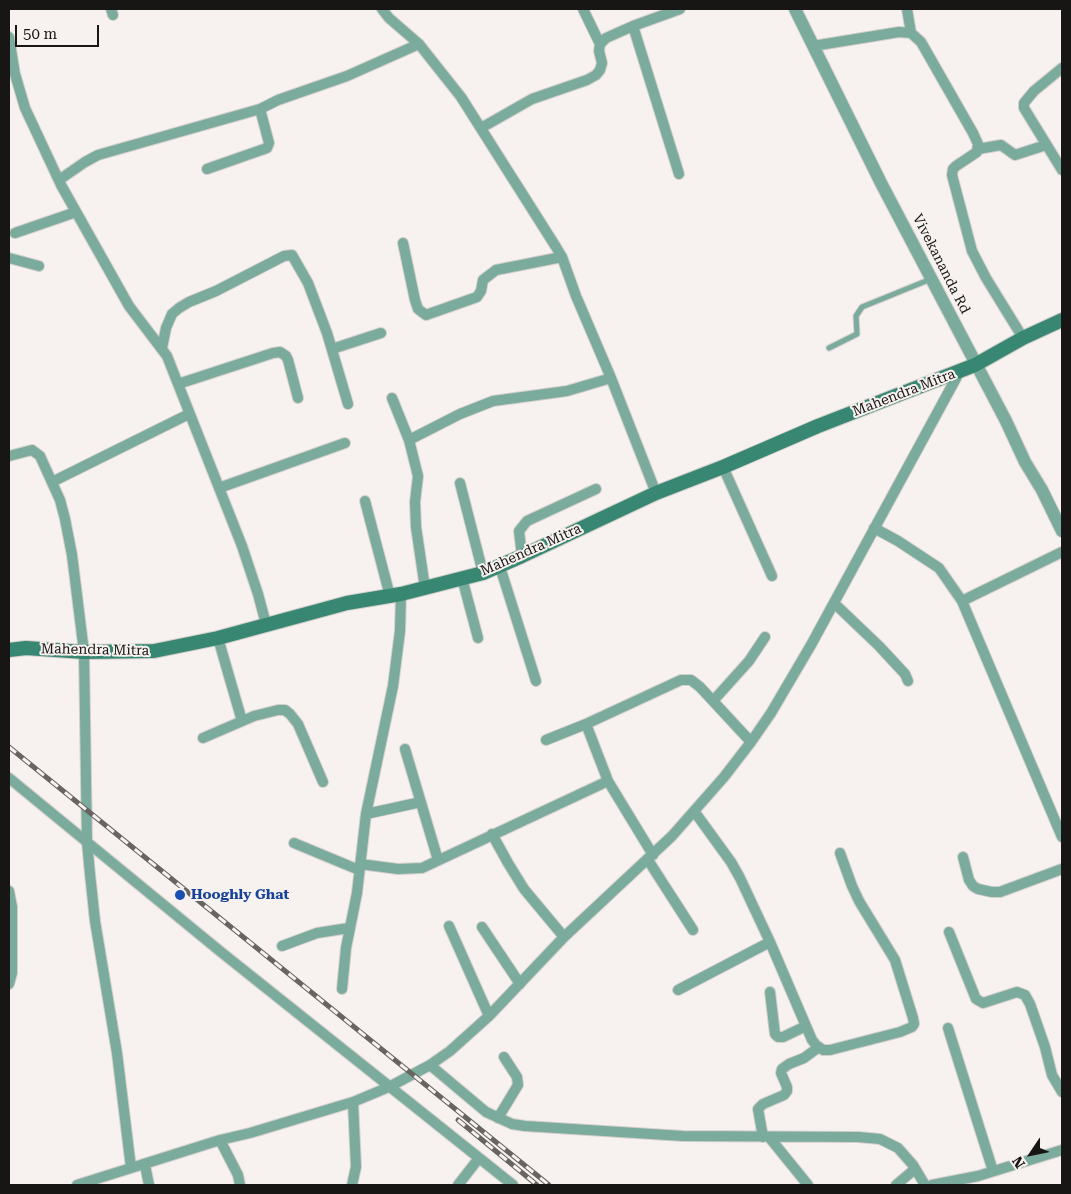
<!DOCTYPE html>
<html>
<head>
<meta charset="utf-8">
<style>
  body { margin:0 }
  #map { position:relative; width:1071px; height:1194px; overflow:hidden; background:#f7f2ef; font-family:"Roboto Serif",serif }
  canvas { display:block }
  .frame { position:absolute; inset:0; border:10px solid #181615; pointer-events:none }
  .north { position:absolute; left:1006px; top:1129px; width:50px; height:50px; -webkit-text-stroke:4px #f7f2ef; paint-order:stroke; rotate:236deg; font-size:14px; font-weight:700; line-height:20px; text-align:center; color:#181615 }
  .north::after { content:''; display:block; margin:auto; width:18px; height:22px; background:#181615; clip-path:polygon(50% 0,100% 100%,50% 72%,0 100%) }
  .scale { position:absolute; left:15px; top:25px; width:84px; height:22px; box-sizing:border-box; border:2px solid #181615; border-top:0; padding-left:6px; font-size:15px; line-height:18px; white-space:nowrap; color:#181615; -webkit-text-stroke:4px #f7f2ef; paint-order:stroke }
</style>
</head>
<body>
<div id="map">
<canvas width="1071" height="1194"></canvas>
<div class="frame"></div>
<div class="north">N</div>
<div class="scale">50 m</div>
</div>
<script>
const c = document.querySelector('canvas').getContext('2d');
c.lineJoin = 'round';
const poly = rows => new Path2D(rows.map(r => 'M' + r).join(''));
function trace(path, color, width, dash) { c.strokeStyle = color; c.lineWidth = width; c.lineCap = dash ? 'butt' : 'round'; c.setLineDash(dash || []); c.stroke(path); }
function drawText(font, color, halo, rows, align = 'center') {
  c.font = font + ' "Roboto Serif",serif'; c.lineWidth = 4; c.setLineDash([]); c.textBaseline = 'middle'; c.strokeStyle = halo; c.fillStyle = color; for (const [text, x, y, turn = 0] of rows) {
    c.save(); c.translate(x, y); c.rotate((+turn || 0) * Math.PI / 180); c.textAlign = isNaN(turn) ? turn : align; if (halo) c.strokeText(text, 0, 0); c.fillText(text, 0, 0); c.restore();
  }
}
const service = poly([
  [829,348,857,334,856,316,862,307,931,279]
]);
const minor = poly([
  [111,9,113,15],
  [382,9,389,18,419,44,461,97,556,247,562,257,576,296,611,378,656,493],
  [583,9,600,44],
  [907,9,911,33],
  [633,26,679,174],
  [9,37,15,74,25,108,61,185,129,306,167,356,242,546,258,594,266,624],
  [813,46,899,32,911,33,921,42,973,133,978,144,977,152,956,166,953,169,952,175,972,251,986,278,1023,338],
  [1062,68,1034,91,1024,103,1024,108,1062,170],
  [481,128,532,99,587,80,596,75,600,70,602,63,599,51,600,44,606,38,633,26,680,9],
  [978,149,1001,145,1015,155,1046,145],
  [207,169,267,148,269,143,260,109],
  [59,180,85,162,98,155,260,109,278,100,347,76,419,44],
  [15,233,76,212],
  [403,243,415,300,418,309,426,315,477,297,481,291,483,280,496,270,562,257],
  [9,258,39,266],
  [162,348,166,328,172,314,179,308,189,302,216,291,284,256,292,255,308,283,327,333,348,404],
  [332,349,381,333],
  [178,384,273,353,280,352,286,356,288,360,298,398],
  [392,398,409,440,418,476,415,502,416,527,425,588],
  [409,440,460,414,493,401,567,391,611,378],
  [9,456,32,450,40,456,60,500,65,519,72,555,84,652,87,842,90,874,95,921,117,1053,131,1168],
  [723,467,772,576],
  [52,482,189,414],
  [460,483,483,573],
  [219,488,345,443],
  [365,501,390,596],
  [874,528,898,541,939,568,962,601,1062,837],
  [522,556,519,531,527,521,596,489],
  [500,567,536,681],
  [462,578,478,638],
  [962,601,1062,552],
  [834,603,879,646,905,674,908,681],
  [218,638,242,721],
  [713,701,749,661,765,637],
  [586,724,608,781,653,855],
  [203,738,254,716,278,710,285,710,290,714,298,724,323,782],
  [546,740,586,724,681,680,691,680,700,687,751,742],
  [405,749,438,860],
  [9,778,221,952,513,1185],
  [694,811,731,862,740,878,770,942,812,1040,816,1045,823,1050,830,1050,900,1032,912,1027,914,1024,913,1018,895,960,859,901,852,886,840,853],
  [366,814,421,802],
  [492,834,508,863,524,889,564,937],
  [294,843,359,870],
  [963,857,969,880,973,886,978,889,992,892,1000,892,1062,869],
  [648,860,693,930],
  [360,864,398,869,422,868,608,781],
  [9,891,12,907,12,973,9,984],
  [449,926,489,1016],
  [482,927,520,984],
  [949,932,976,999,983,1003,1017,992,1025,995,1030,1004,1045,1047,1052,1075,1062,1092],
  [282,946,317,933,349,928],
  [342,989,346,948,357,893,366,814,393,686,400,631,401,594],
  [678,990,770,942],
  [770,992,775,1034,778,1037,783,1037,806,1026],
  [948,1028,993,1171],
  [430,1065,486,1112,512,1124,525,1126,683,1136,858,1137,880,1139,898,1148,913,1165,925,1185],
  [498,1118,518,1085,517,1077,504,1057],
  [763,1137,758,1109,763,1104,784,1095,787,1091,787,1087,781,1073,782,1069,789,1064,804,1058,819,1047],
  [769,1137,808,1185],
  [220,1140,238,1175,240,1185],
  [145,1165,149,1185],
  [77,1185,220,1140,250,1133,353,1102,389,1087,430,1065,450,1051,489,1016,564,937,672,836,724,777,751,742,771,713,811,645,960,371],
  [352,1185,356,1167,353,1102],
  [458,1185,479,1158],
  [896,1185,915,1169],
  [932,1185,978,1176,1062,1150]
]);
const tertiary = poly([
  [795,9,881,183,1006,421,1025,462,1042,490,1062,531]
]);
const secondary = poly([
  [9,650,26,648,84,652,154,651,218,638,347,603,401,594,483,573,522,556,656,493,723,467,818,426,975,365,1023,338,1062,320]
]);
trace(service, '#d3cfcc', 7);
trace(minor, '#d3cfcc', 12);
trace(tertiary, '#d3cfcc', 14);
trace(secondary, '#d3cfcc', 16);
trace(service, '#7aab9c', 5);
trace(minor, '#7aab9c', 10);
trace(tertiary, '#7aab9c', 12);
trace(secondary, '#378772', 14);
const rail = poly([
  [9,747,549,1185],
  [458,1120,537,1185]
]);
trace(rail, '#676462', 5);
trace(rail, '#f7f2ef', 3, [9]);
for (const [x, y, r, color] of [
  [180,895,6,"#1a4fb4"]
]) { const dot = new Path2D(); dot.arc(x, y, r, 0, 2 * Math.PI); c.fillStyle = color; c.fill(dot); trace(dot, '#f7f2ef', 2); }
drawText('14px', '#181615', '#f7f2ef', [
  ["Vivekananda Rd",941,264,63],
  ["Mahendra Mitra",904,393,-21],
  ["Mahendra Mitra",531,550,-24],
  ["Mahendra Mitra",95,650,1]
]);
drawText('bold 14px', '#164399', '#f7f2ef', [
  ["Hooghly Ghat",191,895]
], 'left');
</script>
</body>
</html>
